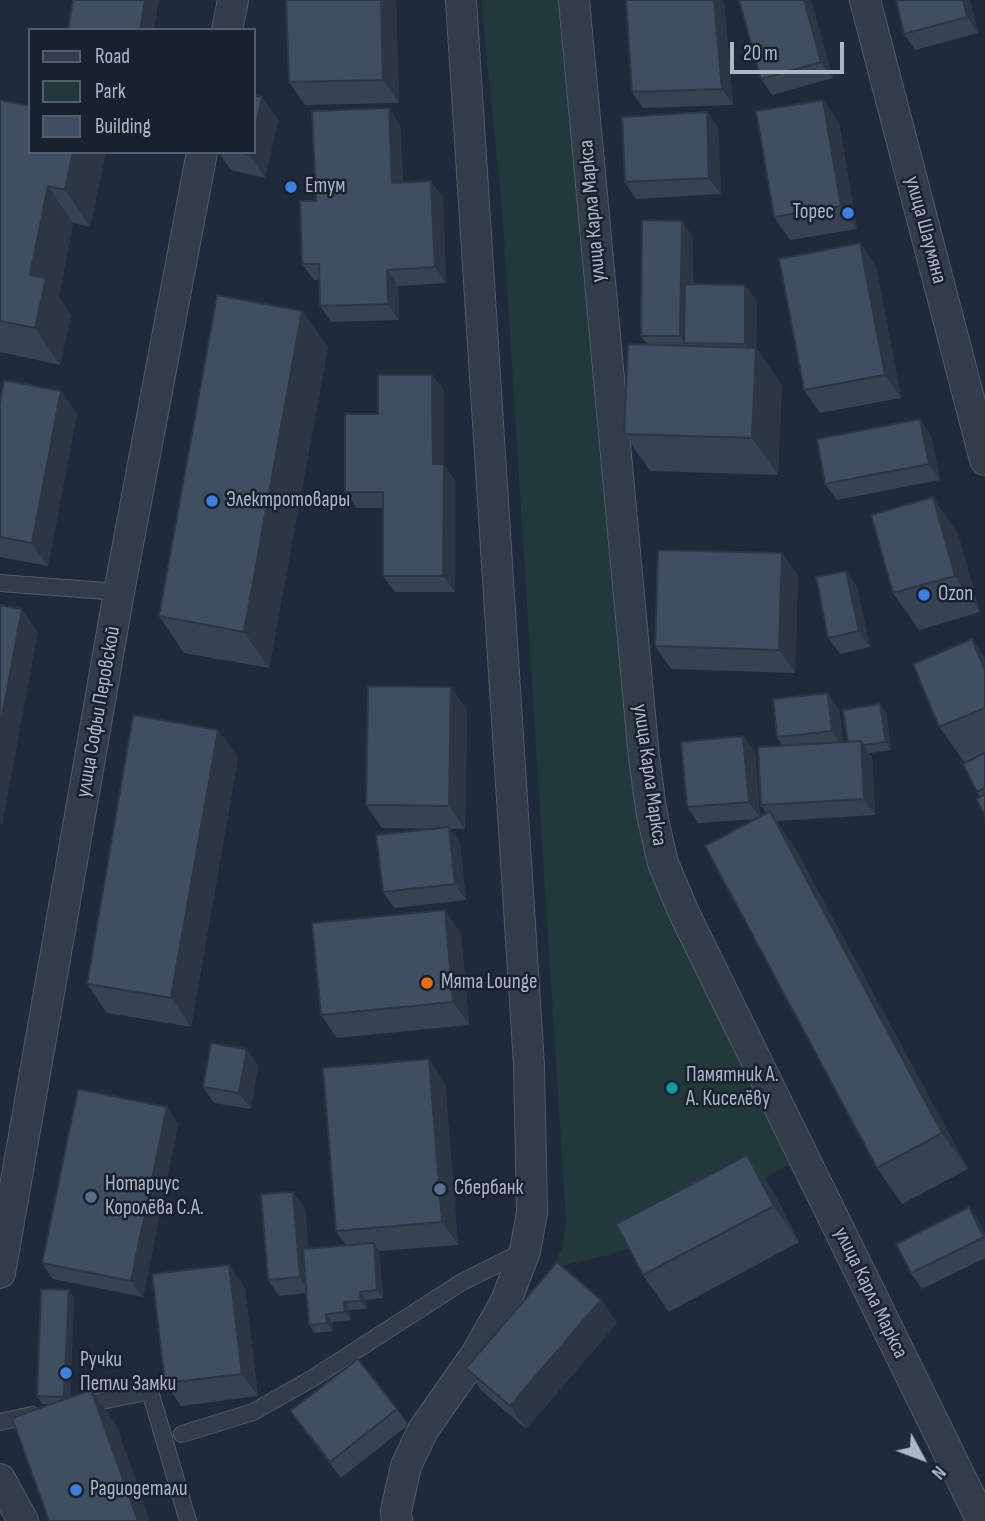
<!DOCTYPE html>
<html>
<head>
<meta charset="utf-8">
<style>
  body { margin:0 }
  #map { position:relative; width:985px; height:1521px; overflow:hidden; background:#1f2b3a; font-family:"Sofia Sans Condensed",sans-serif }
  canvas { display:block }
  .legend { position:absolute; left:28px; top:28px; width:228px; height:126px; box-sizing:border-box; background:#18222f; border:2px solid #545e6c; margin:0; padding:9px 12px; list-style:none; font-size:21px; color:#adb8c7 }
  .legend li { display:flex; align-items:center; gap:14px; height:35px }
  .legend b { width:35px; border:2px solid #545e6c }
  .north { position:absolute; left:887px; top:1423px; width:70px; height:70px; -webkit-text-stroke:5px #18222f; paint-order:stroke; rotate:131deg; font-size:19px; font-weight:700; line-height:28px; text-align:center; color:#adb8c7 }
  .north::after { content:''; display:block; margin:auto; width:24px; height:32px; background:#adb8c7; clip-path:polygon(50% 0,100% 100%,50% 72%,0 100%) }
  .scale { position:absolute; left:730px; top:42px; width:114px; height:32px; box-sizing:border-box; border:4px solid #adb8c7; border-top:0; padding-left:9px; font-size:21px; line-height:24px; white-space:nowrap; color:#adb8c7; -webkit-text-stroke:5px #18222f; paint-order:stroke }
</style>
</head>
<body>
<div id="map">
<canvas width="985" height="1521"></canvas>
<ul class="legend">
<li><b style="height:9px;background:#333d4a"></b>Road</li>
<li><b style="height:19px;background:#21393b"></b>Park</li>
<li><b style="height:19px;background:#3f4e60"></b>Building</li>
</ul>
<div class="north">N</div>
<div class="scale">20 m</div>
</div>
<script>
const c = document.querySelector('canvas').getContext('2d');
c.lineJoin = 'round';
function fillPath(path, color) { c.fillStyle = color; c.fill(path, 'evenodd'); }
const poly = rows => new Path2D(rows.map(r => 'M' + r).join(''));
function trace(path, color, width, dash) { c.strokeStyle = color; c.lineWidth = width; c.lineCap = dash ? 'butt' : 'round'; c.setLineDash(dash || []); c.stroke(path); }
function drawText(font, color, halo, rows, align = 'center') {
  c.font = font + ' "Sofia Sans Condensed",sans-serif'; c.lineWidth = 5; c.setLineDash([]); c.textBaseline = 'middle'; c.strokeStyle = halo; c.fillStyle = color; for (const [text, x, y, turn = 0] of rows) {
    c.save(); c.translate(x, y); c.rotate((+turn || 0) * Math.PI / 180); c.textAlign = isNaN(turn) ? turn : align; if (halo) c.strokeText(text, 0, 0); c.fillText(text, 0, 0); c.restore();
  }
}
fillPath(poly([
  [481,0,568,0,645,812,800,1159,645,1243,609,1255,553,1268,562,1247,566,1222,502,209]
]), '#21393b');
const service = poly([
  [0,583,119,592],
  [78,1406,150,1391,188,1521],
  [0,1422,32,1415],
  [182,1434,253,1412,313,1378,462,1282,522,1252]
]);
const minor = poly([
  [574,0,644,758,652,815,663,863,684,913,982,1521],
  [865,0,985,460],
  [227,30,233,0],
  [0,1273,119,592,202,152],
  [0,1479,23,1521],
  [397,1521,396,1511,406,1466,423,1430,477,1353,506,1301,525,1251,532,1213,529,1065,461,0]
]);
trace(service, '#505b68', 18);
trace(minor, '#505b68', 32);
trace(service, '#333d4a', 16);
trace(minor, '#333d4a', 30);
fillPath(poly([
  [396,0,399,103,305,105,289,82],
  [626,0,724,0,733,105,643,108,632,92],
  [739,0,811,0,833,78,772,95,761,79],
  [896,0,970,0,978,33,915,50,904,34],
  [262,97,278,120,265,178,231,170,218,152,254,152],
  [0,100,106,153,90,227,73,223,59,297,71,315,60,365,0,352],
  [823,100,839,123,857,229,790,240,774,217],
  [707,112,718,128,721,194,636,199,625,182],
  [400,125,403,183,443,197,446,283,398,286,399,320,331,322,320,306,319,280,314,280,302,264,316,201],
  [693,237,693,284,745,285,757,301,756,348,782,385,778,475,650,471,624,434,647,344,641,336],
  [860,243,876,266,901,398,820,413,804,390],
  [302,311,328,347,269,668,184,653,159,616],
  [432,375,444,391,444,465,455,480,455,592,395,592,383,576,383,508,357,508,345,492,378,414],
  [61,391,77,414,48,566,0,557,0,403],
  [931,435,940,480,837,500,825,484],
  [958,534,980,612,919,630,893,593],
  [782,553,798,576,795,673,671,669,655,646],
  [846,571,857,587,870,647,840,654,828,638],
  [985,658,985,816,981,797,977,792,965,763,939,727],
  [451,687,467,710,465,829,450,829,460,843,466,900,394,908,383,892,437,829,382,828,366,805],
  [839,709,843,742,848,742,886,712,891,750,869,753,872,757,875,815,776,821,795,848,968,1169,902,1204,877,1168,757,819,698,823,687,807,743,736,755,752,760,817,766,813,761,805,783,746,777,737],
  [218,730,238,758,191,1027,107,1013,87,984],
  [461,933,469,1025,337,1038,321,1015],
  [258,1065,251,1109,214,1103,203,1087],
  [445,1082,458,1245,379,1251,383,1298,366,1300,367,1309,349,1310,351,1320,332,1322,333,1331,315,1333,309,1325,306,1293,279,1296,268,1280,305,1208,308,1248,346,1245,336,1231],
  [167,1107,178,1124,143,1297,53,1279,42,1263],
  [747,1155,773,1191,799,1242,669,1312,643,1275],
  [969,1207,980,1223,985,1233,985,1258,922,1289,911,1273],
  [245,1288,258,1396,181,1406,165,1383],
  [74,1298,70,1397,91,1390,117,1426,50,1404,42,1404,37,1396],
  [601,1300,617,1323,526,1429,482,1391,466,1368],
  [397,1409,408,1425,341,1478,302,1428,290,1411]
]), '#364353');
fillPath(poly([
  [145,0,159,0,154,30,140,30],
  [381,0,396,0,399,103,383,80],
  [714,0,724,0,733,105,722,89],
  [804,0,811,0,833,78,821,62],
  [963,0,970,0,978,33,967,17],
  [262,97,278,120,265,178,249,155,250,152,254,152,254,135],
  [823,100,839,123,857,229,841,206],
  [389,108,400,125,403,199,392,183],
  [707,112,718,128,721,194,709,178],
  [73,152,105,152,106,153,90,227,65,190],
  [431,181,443,197,446,283,435,267],
  [48,186,73,223,59,297,71,315,60,365,35,328,30,275],
  [682,221,693,237,692,343,685,343,680,336],
  [860,243,876,266,901,398,885,375],
  [387,270,398,286,399,320,388,304],
  [745,285,757,301,756,353,756,348,782,385,778,475,752,438,756,360,745,344],
  [302,311,328,347,269,668,244,632],
  [432,375,444,391,444,465,455,480,455,592,443,576,433,464],
  [61,391,77,414,48,566,32,543],
  [920,419,931,435,940,480,929,464],
  [933,497,958,534,980,612,955,576],
  [782,553,798,576,795,673,779,650],
  [846,571,857,587,870,647,859,631],
  [22,609,38,632,2,826,0,823,0,728],
  [972,639,985,658,985,670],
  [451,687,467,710,465,829,449,806],
  [828,693,839,709,843,747,832,731],
  [880,704,886,712,891,750,886,742],
  [218,730,238,758,191,1027,171,998],
  [743,736,755,752,760,818,749,802],
  [861,741,872,757,875,815,864,799],
  [770,811,795,848,968,1169,942,1133],
  [449,827,460,843,466,900,455,884],
  [445,910,461,933,469,1025,453,1002],
  [247,1049,258,1065,251,1109,239,1093],
  [429,1059,445,1082,458,1245,442,1222],
  [167,1107,178,1124,143,1297,131,1281],
  [747,1155,773,1191,799,1242,774,1206],
  [293,1192,305,1208,312,1293,300,1277],
  [969,1207,980,1223,985,1233,985,1238],
  [374,1243,379,1251,383,1298,377,1290],
  [229,1265,245,1288,258,1396,242,1374],
  [69,1290,74,1298,70,1405,64,1397],
  [360,1292,366,1300,367,1309,361,1301],
  [601,1300,617,1323,526,1429,510,1406],
  [344,1302,349,1310,351,1320,345,1312],
  [326,1314,332,1322,333,1331,327,1323],
  [91,1390,117,1426,150,1521,138,1521]
]), '#2c3743');
const building = poly([
  [73,0,145,0,140,30,68,30,73,0],
  [286,0,381,0,383,80,289,82,286,0],
  [626,0,714,0,722,89,632,92,626,0],
  [739,0,804,0,821,62,761,79,739,0],
  [896,0,963,0,967,17,904,34,896,0],
  [254,95,262,97,254,135,254,95],
  [0,100,30,106,30,152,73,152,65,190,48,186,30,275,46,278,35,328,0,321,0,100],
  [823,100,841,206,774,217,756,111,823,100],
  [389,108,392,183,431,181,435,267,387,270,388,304,320,306,319,264,302,264,300,201,316,201,312,111,389,108],
  [707,112,709,178,625,182,622,117,707,112],
  [236,152,250,152,249,155,236,152],
  [642,220,682,221,680,336,641,336,642,220],
  [860,243,885,375,804,390,779,259,860,243],
  [685,284,745,285,745,344,684,343,685,284],
  [217,295,302,311,244,632,159,616,217,295],
  [628,344,756,348,752,438,624,434,628,344],
  [378,375,432,375,433,464,444,464,443,576,383,576,383,492,345,492,345,414,378,414,378,375],
  [4,380,61,391,32,543,0,537,0,403,4,380],
  [920,419,929,464,825,484,817,439,920,419],
  [933,497,955,576,893,593,871,515,933,497],
  [658,550,782,553,779,650,655,646,658,550],
  [846,571,859,631,828,638,816,577,846,571],
  [0,605,22,609,0,728,0,605],
  [972,639,985,670,985,708,939,727,913,664,972,639],
  [368,686,451,687,449,806,366,805,368,686],
  [828,693,832,731,777,737,773,699,828,693],
  [880,704,886,742,864,745,861,741,848,742,843,710,880,704],
  [133,715,218,730,171,998,87,984,133,715],
  [743,736,749,802,687,807,681,742,743,736],
  [861,741,864,799,761,805,758,747,861,741],
  [985,753,985,788,977,792,963,764,985,753],
  [985,794,985,816,976,799,985,794],
  [770,811,942,1133,877,1168,705,846,770,811],
  [449,827,455,884,383,892,376,835,449,827],
  [445,910,453,1002,321,1015,312,923,445,910],
  [211,1043,247,1049,239,1093,203,1087,211,1043],
  [429,1059,442,1222,336,1231,323,1068,429,1059],
  [78,1089,167,1107,131,1281,42,1263,78,1089],
  [747,1155,774,1206,643,1275,616,1224,747,1155],
  [293,1192,300,1277,268,1280,261,1194,293,1192],
  [969,1207,984,1237,911,1273,896,1244,969,1207],
  [374,1243,377,1290,360,1292,361,1301,344,1302,345,1312,326,1314,327,1323,309,1325,303,1249,374,1243],
  [557,1262,601,1300,510,1406,466,1368,557,1262],
  [229,1265,242,1374,165,1383,152,1274,229,1265],
  [41,1289,69,1290,64,1397,37,1396,41,1289],
  [358,1359,397,1409,330,1462,290,1411,358,1359],
  [91,1390,138,1521,49,1521,12,1418,91,1390]
]);
fillPath(building, '#3f4e60');
trace(building, '#2c3743', 2);
for (const [x, y, r, color] of [
  [291,187,7,"#3f7fe0"],
  [848,213,7,"#3f7fe0"],
  [212,501,7,"#3f7fe0"],
  [924,595,7,"#3f7fe0"],
  [427,983,7,"#e8710a"],
  [672,1088,7,"#0f9aa8"],
  [440,1189,7,"#5c6f8a"],
  [91,1197,7,"#5c6f8a"],
  [66,1373,7,"#3f7fe0"],
  [76,1490,7,"#3f7fe0"]
]) { const dot = new Path2D(); dot.arc(x, y, r, 0, 2 * Math.PI); c.fillStyle = color; c.fill(dot); trace(dot, '#18222f', 2.5); }
drawText('21px', '#adb8c7', '#18222f', [
  ["Етум",305,187],
  ["Торес",834,213,"right"],
  ["Электротовары",226,501],
  ["Ozon",938,595],
  ["Мята Lounge",441,983],
  ["Памятник А.",686,1076],
  ["А. Киселёву",686,1100],
  ["Нотариус",105,1185],
  ["Королёва С.А.",105,1209],
  ["Сбербанк",454,1189],
  ["Ручки",80,1361],
  ["Петли Замки",80,1385],
  ["Радиодетали",90,1490]
], 'left');
drawText('21px', '#adb8c7', '#18222f', [
  ["улица Карла Маркса",593,211,-95],
  ["улица Шаумяна",925,230,75],
  ["улица Софьи Перовской",99,712,-80],
  ["улица Карла Маркса",649,775,82],
  ["улица Карла Маркса",870,1293,64]
]);
</script>
</body>
</html>
